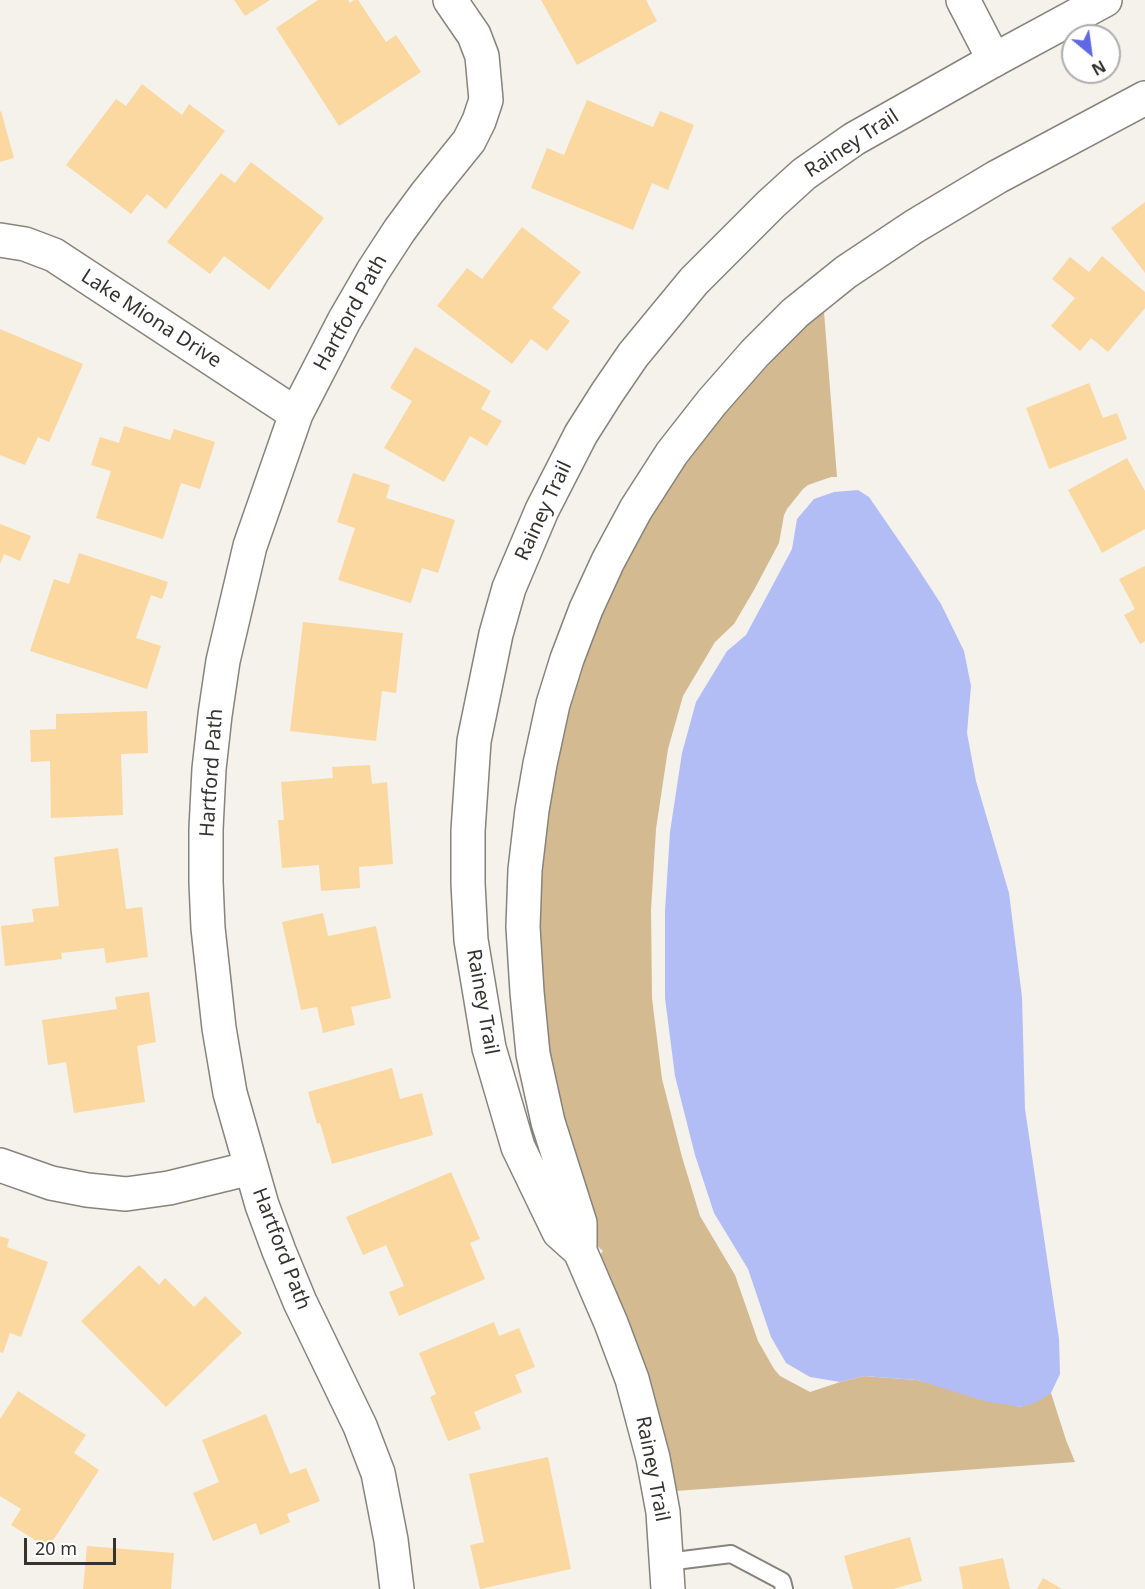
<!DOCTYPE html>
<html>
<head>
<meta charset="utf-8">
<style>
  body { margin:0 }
  #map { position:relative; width:1145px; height:1589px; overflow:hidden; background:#f5f1eb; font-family:"Noto Sans",sans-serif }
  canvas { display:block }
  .north { position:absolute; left:1061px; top:24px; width:60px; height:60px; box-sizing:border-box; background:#fff; border:2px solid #aeadad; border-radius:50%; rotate:151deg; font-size:16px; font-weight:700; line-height:24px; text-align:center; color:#353331 }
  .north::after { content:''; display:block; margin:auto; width:21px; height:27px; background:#6069e1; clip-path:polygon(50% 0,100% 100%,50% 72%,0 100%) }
  .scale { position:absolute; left:24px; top:1538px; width:92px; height:27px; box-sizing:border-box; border:3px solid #353331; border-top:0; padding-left:8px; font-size:18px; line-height:21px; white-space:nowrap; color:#353331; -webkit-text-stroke:4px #fff; paint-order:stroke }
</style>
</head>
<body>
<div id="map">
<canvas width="1145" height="1589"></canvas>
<div class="north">N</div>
<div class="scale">20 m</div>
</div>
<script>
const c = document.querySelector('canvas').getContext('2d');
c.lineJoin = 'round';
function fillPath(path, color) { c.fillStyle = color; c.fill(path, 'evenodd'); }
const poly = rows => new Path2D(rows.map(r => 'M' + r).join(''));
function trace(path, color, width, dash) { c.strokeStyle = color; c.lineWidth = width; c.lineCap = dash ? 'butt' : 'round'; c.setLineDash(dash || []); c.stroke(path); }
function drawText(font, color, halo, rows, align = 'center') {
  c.font = font + ' "Noto Sans",sans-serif'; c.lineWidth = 6; c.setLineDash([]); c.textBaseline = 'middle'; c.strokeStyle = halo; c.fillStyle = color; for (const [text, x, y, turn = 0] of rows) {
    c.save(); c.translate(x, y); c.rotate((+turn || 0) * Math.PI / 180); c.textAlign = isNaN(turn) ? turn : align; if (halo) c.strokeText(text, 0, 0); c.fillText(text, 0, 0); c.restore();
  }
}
fillPath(poly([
  [824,312,837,477,831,477,808,485,803,489,787,509,784,515,779,543,754,590,734,624,715,642,683,696,668,749,656,829,651,910,652,998,662,1079,682,1157,700,1216,735,1275,758,1341,774,1369,780,1376,810,1392,840,1382,864,1376,917,1380,1020,1407,1051,1393,1066,1440,1075,1462,675,1491,599,1256,603,1251,596,1245,563,1119,549,1053,543,992,539,928,541,874,548,814,555,769,569,711,583,666,601,617,623,569,650,519,685,465,724,414,767,366,806,326]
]), '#d4ba90');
fillPath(poly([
  [858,490,869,497,915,564,941,604,964,651,971,686,967,733,976,781,1009,893,1022,997,1025,1109,1059,1339,1060,1374,1051,1393,1035,1403,1020,1407,984,1401,917,1380,864,1376,840,1382,810,1377,786,1363,771,1337,748,1269,714,1213,695,1155,675,1076,665,998,665,911,670,832,682,753,696,702,727,651,746,635,792,549,797,519,814,499,834,492]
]), '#b2bdf6');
fillPath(poly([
  [234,0,270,0,245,16],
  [318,0,348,0,350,3,354,0,358,0,386,42,396,35,421,72,339,126,276,28],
  [541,0,646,0,657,21,577,65],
  [142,84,182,115,189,104,225,131,166,209,147,194,131,214,66,165,116,99,126,106],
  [587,100,653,127,660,111,694,125,668,190,652,183,633,230,531,188,547,148,564,155],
  [1,111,14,158,0,162,0,112],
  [251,162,324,218,269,290,224,256,210,274,167,242,221,173,235,183],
  [1145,202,1145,273,1111,228],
  [522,227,581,272,552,308,570,321,547,351,531,339,512,364,437,306,467,268,482,279],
  [1102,256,1145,292,1145,308,1108,352,1091,338,1080,351,1051,326,1075,298,1052,279,1070,257,1089,272],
  [0,329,83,364,49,442,38,437,25,465,0,455],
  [415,347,491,391,481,409,502,421,487,446,470,436,444,482,384,448,412,401,390,388],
  [1089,383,1103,418,1117,413,1127,439,1049,469,1026,408],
  [124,426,170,440,174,429,215,442,200,489,181,483,163,539,96,518,111,471,91,465,100,437,119,443],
  [1127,458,1145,491,1145,529,1102,553,1068,490],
  [353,473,390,485,386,498,455,520,438,573,422,568,411,603,338,580,355,528,337,522],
  [0,524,31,536,20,561,4,554,0,564],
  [79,553,168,582,162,599,151,595,136,638,161,646,147,689,30,651,54,579,69,584],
  [1145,566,1145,641,1140,644,1124,615,1135,609,1119,579],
  [303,622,403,633,396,693,382,691,376,741,290,731],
  [147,711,148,753,121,754,123,815,51,818,50,761,31,762,30,730,56,729,56,714],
  [370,765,372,784,387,782,393,864,359,867,360,888,321,891,319,865,282,868,278,820,284,820,281,782,333,778,332,767],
  [118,848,126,909,142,907,148,957,106,963,104,948,61,953,62,959,5,966,1,926,34,922,32,909,59,906,54,857],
  [323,913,328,936,376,926,391,998,351,1007,355,1025,323,1033,317,1007,301,1010,282,922],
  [149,992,156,1042,137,1046,145,1102,74,1113,66,1062,48,1065,42,1020,117,1009,115,997],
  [392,1068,400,1099,422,1093,433,1135,332,1164,320,1123,317,1124,308,1092],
  [451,1172,480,1239,470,1243,485,1279,399,1316,389,1292,404,1286,386,1245,363,1255,346,1217],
  [0,1236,9,1239,7,1247,48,1262,21,1337,10,1333,3,1353,0,1352],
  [139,1265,159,1285,165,1278,194,1307,205,1296,242,1333,166,1407,81,1321],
  [494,1322,499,1336,519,1328,535,1367,515,1375,522,1392,474,1412,481,1429,448,1441,430,1397,436,1394,419,1353],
  [18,1391,86,1435,74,1453,99,1470,48,1548,11,1525,21,1509,0,1496,0,1419],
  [266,1414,290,1474,306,1468,320,1501,287,1514,290,1522,260,1535,256,1523,213,1541,193,1493,219,1482,202,1440],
  [548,1457,571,1569,480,1589,470,1545,484,1542,469,1474],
  [910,1537,922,1581,893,1589,853,1589,844,1556],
  [87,1546,174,1553,171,1589,83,1589],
  [1003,1558,1010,1589,963,1589,959,1567],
  [1043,1578,1062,1589,1037,1589]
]), '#fbd8a0');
const service = poly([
  [667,1562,731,1554,782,1581,784,1589]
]);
const minor = poly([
  [963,0,994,60],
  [0,240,25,244,54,255,296,414],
  [0,1165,51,1183,87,1190,126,1194,169,1188,251,1168],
  [397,1589,391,1540,378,1473,360,1426,300,1302,279,1251,262,1205,230,1093,219,1028,208,928,206,882,206,829,209,769,215,715,223,661,250,546,296,414,344,321,373,271,399,231,427,193,469,141,479,121,486,100,482,56,474,35,450,0]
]);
const tertiary = poly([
  [580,1251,559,1232,518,1147,489,1048,471,940,468,883,468,831,474,741,496,634,509,588,542,510,581,434,607,393,633,355,694,281,771,204,804,174,854,139,994,60,1105,0],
  [668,1589,663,1512,653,1458,632,1379,611,1323,580,1251,580,1223,548,1122,533,1054,527,992,523,927,525,870,532,810,540,764,553,704,567,659,586,609,608,561,636,509,672,453,712,402,755,353,795,313,846,272,915,226,997,177,1145,98]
]);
trace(service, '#87837d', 20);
trace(minor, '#87837d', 36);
trace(tertiary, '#87837d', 36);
trace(service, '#fff', 16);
trace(minor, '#fff', 33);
trace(tertiary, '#fff', 33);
drawText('20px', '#353331', '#fff', [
  ["Rainey Trail",852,144,-33],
  ["Hartford Path",351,313,-61],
  ["Lake Miona Drive",151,319,33],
  ["Rainey Trail",544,511,-65],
  ["Hartford Path",212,773,-86],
  ["Rainey Trail",482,1002,80],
  ["Hartford Path",281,1249,69],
  ["Rainey Trail",652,1469,79]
]);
</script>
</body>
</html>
